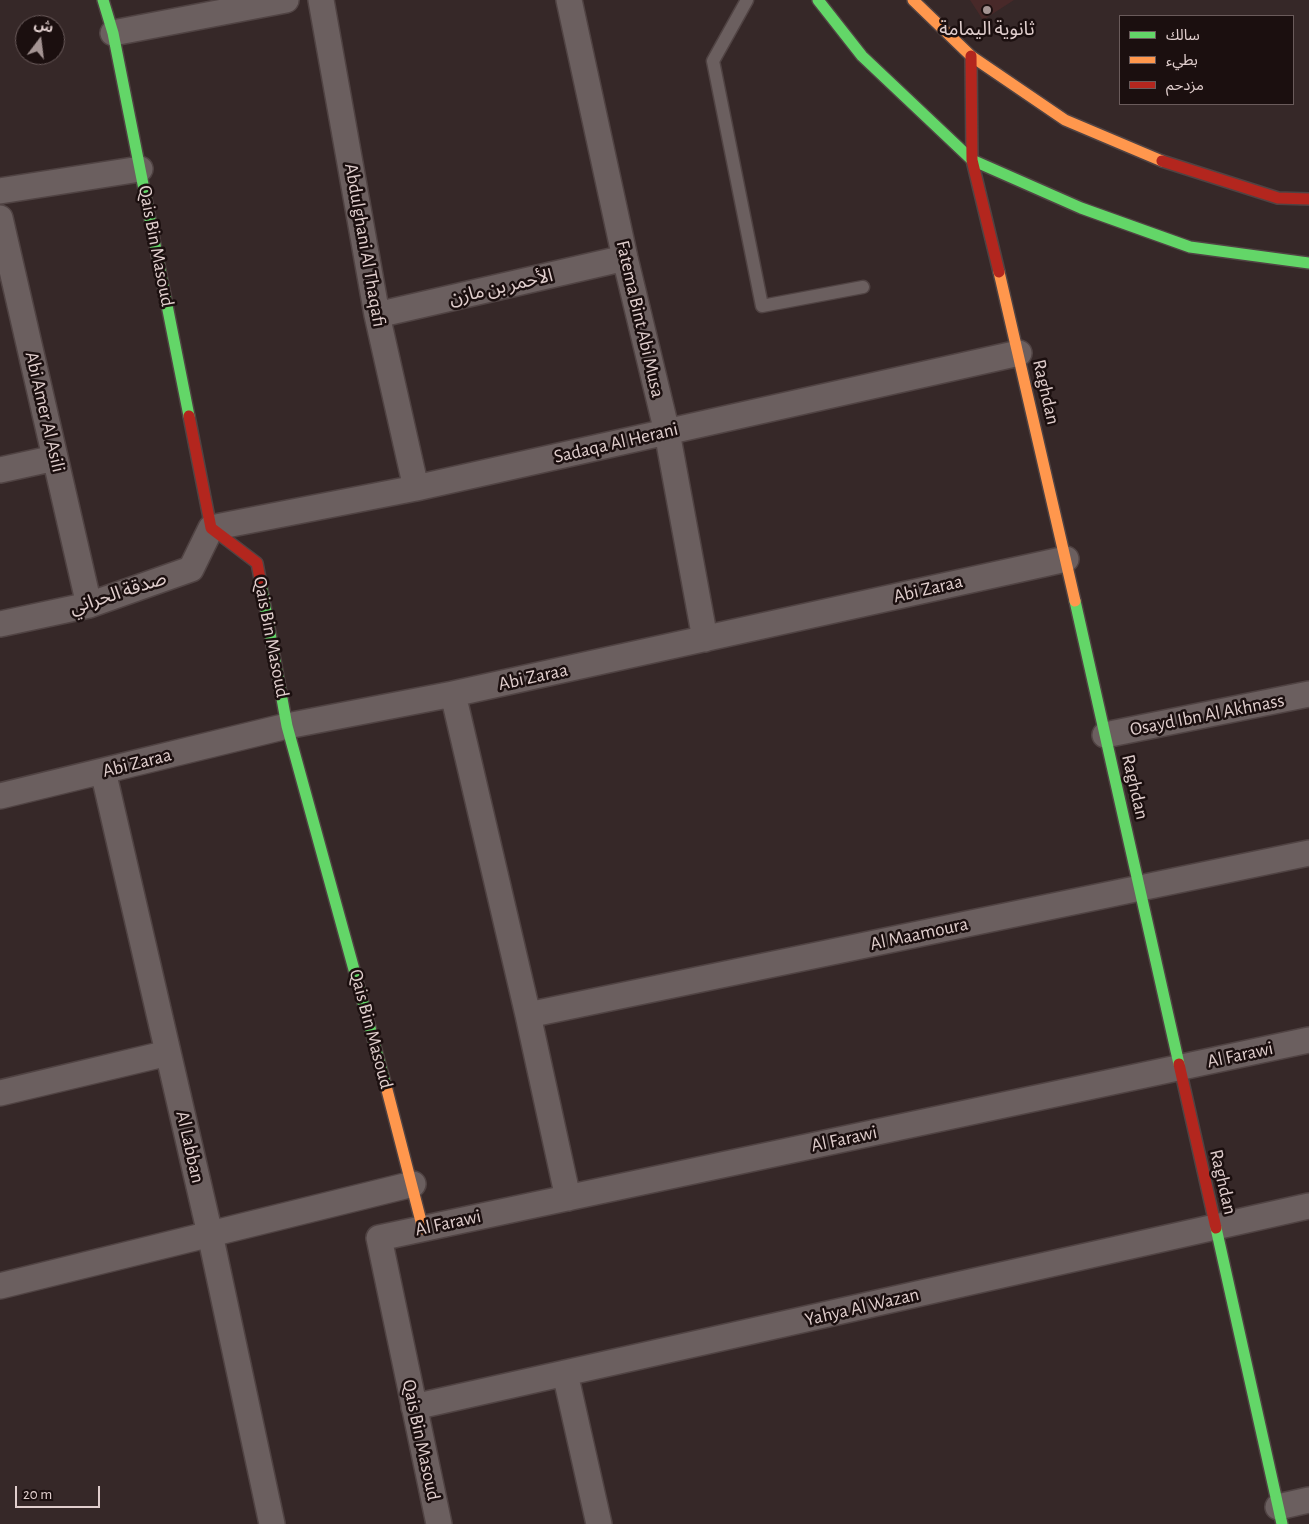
<!DOCTYPE html>
<html>
<head>
<meta charset="utf-8">
<style>
  body { margin:0 }
  #map { position:relative; width:1309px; height:1524px; overflow:hidden; background:#362828; font-family:"Alegreya Sans","Noto Sans Arabic",sans-serif }
  canvas { display:block }
  .legend { position:absolute; left:1119px; top:15px; width:175px; height:90px; box-sizing:border-box; background:#1b0f0f; border:1px solid #6a5b5b; margin:0; padding:6px 9px; list-style:none; font-size:15px; color:#e0cecd }
  .legend li { display:flex; align-items:center; gap:10px; height:25px }
  .legend b { width:25px; border:1px solid #6a5b5b }
  .north { position:absolute; left:15px; top:15px; width:50px; height:50px; box-sizing:border-box; background:#1b0f0f; border:1px solid #6a5b5b; border-radius:50%; rotate:15deg; font-size:14px; font-weight:700; line-height:20px; text-align:center; color:#e0cecd }
  .north::after { content:''; display:block; margin:auto; width:18px; height:22px; background:#a49493; clip-path:polygon(50% 0,100% 100%,50% 72%,0 100%) }
  .scale { position:absolute; left:15px; top:1486px; width:85px; height:22px; box-sizing:border-box; border:2px solid #e0cecd; border-top:0; padding-left:6px; font-size:15px; line-height:18px; white-space:nowrap; color:#e0cecd; -webkit-text-stroke:4px #1b0f0f; paint-order:stroke }
</style>
</head>
<body>
<div id="map">
<canvas width="1309" height="1524"></canvas>
<ul class="legend">
<li><b style="height:6px;background:#63d668"></b>سالك</li>
<li><b style="height:6px;background:#ff974d"></b>بطيء</li>
<li><b style="height:6px;background:#b3261e"></b>مزدحم</li>
</ul>
<div class="north">ش</div>
<div class="scale">20 m</div>
</div>
<script>
const c = document.querySelector('canvas').getContext('2d');
c.lineJoin = 'round';
function fillPath(path, color) { c.fillStyle = color; c.fill(path, 'evenodd'); }
const poly = rows => new Path2D(rows.map(r => 'M' + r).join(''));
function trace(path, color, width, dash) { c.strokeStyle = color; c.lineWidth = width; c.lineCap = dash ? 'butt' : 'round'; c.setLineDash(dash || []); c.stroke(path); }
function drawText(font, color, halo, rows, align = 'center') {
  c.font = font + ' "Alegreya Sans","Noto Sans Arabic",sans-serif'; c.lineWidth = 5; c.setLineDash([]); c.textBaseline = 'middle'; c.strokeStyle = halo; c.fillStyle = color; for (const [text, x, y, turn = 0] of rows) {
    c.save(); c.translate(x, y); c.rotate((+turn || 0) * Math.PI / 180); c.textAlign = isNaN(turn) ? turn : align; if (halo) c.strokeText(text, 0, 0); c.fillText(text, 0, 0); c.restore();
  }
}
fillPath(poly([
  [970,0,1014,0,983,20]
]), '#482929');
const lane = poly([
  [747,0,713,61,762,306,863,287]
]);
const street = poly([
  [321,0,377,315,416,488],
  [569,0,625,258,667,432,705,639],
  [113,33,286,0],
  [0,191,140,169],
  [0,218,89,605],
  [377,315,625,258],
  [0,470,55,458],
  [0,624,89,605,191,569,211,528,416,488,1019,353],
  [453,694,528,1015,568,1198],
  [1105,735,1309,694],
  [103,771,210,1234,272,1524],
  [0,796,287,726,453,694,1066,559],
  [528,1015,1309,853],
  [0,1093,168,1053],
  [0,1286,413,1184],
  [565,1373,599,1524],
  [414,1407,1309,1206],
  [1278,1507,1309,1500],
  [439,1524,379,1238,1309,1040]
]);
const fast = poly([
  [103,0,113,33,189,416],
  [818,0,862,56,972,160,1081,208,1190,247,1309,263],
  [261,584,287,726,386,1086],
  [1075,601,1179,1064],
  [1216,1228,1282,1524]
]);
const slow = poly([
  [913,0,971,56,1065,120,1162,161],
  [999,272,1075,601],
  [386,1086,423,1229]
]);
const jam = poly([
  [971,56,972,160,999,272],
  [1162,161,1278,198,1309,199],
  [189,416,211,528,257,563,261,584],
  [1179,1064,1216,1228]
]);
trace(lane, '#504343', 15);
trace(street, '#504343', 28);
trace(fast, '#504343', 14);
trace(slow, '#504343', 14);
trace(jam, '#504343', 14);
trace(lane, '#6b5f5f', 12);
trace(street, '#6b5f5f', 25);
trace(fast, '#63d668', 11);
trace(slow, '#ff974d', 11);
trace(jam, '#b3261e', 11);
for (const [x, y, r, color] of [
  [987,10,5,"#a49493"]
]) { const dot = new Path2D(); dot.arc(x, y, r, 0, 2 * Math.PI); c.fillStyle = color; c.fill(dot); trace(dot, '#1b0f0f', 2); }
drawText('19px', '#e0cecd', '#1b0f0f', [
  ["ثانوية اليمامة",987,29]
]);
drawText('19px', '#e0cecd', '#1b0f0f', [
  ["Abdulghani Al Thaqafi",365,245,80],
  ["Qais Bin Masoud",156,246,79],
  ["الأحمر بن مازن",501,287,-13],
  ["Fatema Bint Abi Musa",640,319,77],
  ["Raghdan",1046,392,77],
  ["Abi Amer Al Asili",45,412,77],
  ["Sadaqa Al Herani",616,443,-13],
  ["Abi Zaraa",928,589,-13],
  ["صدقة الحراني",118,593,-18],
  ["Qais Bin Masoud",271,637,79],
  ["Abi Zaraa",533,677,-12],
  ["Osayd Ibn Al Akhnass",1207,715,-11],
  ["Abi Zaraa",137,763,-14],
  ["Raghdan",1135,787,77],
  ["Al Maamoura",919,934,-12],
  ["Qais Bin Masoud",371,1029,75],
  ["Al Farawi",1240,1055,-12],
  ["Al Farawi",844,1139,-12],
  ["Al Labban",190,1147,77],
  ["Raghdan",1223,1182,77],
  ["Al Farawi",448,1223,-12],
  ["Yahya Al Wazan",862,1307,-13],
  ["Qais Bin Masoud",421,1440,78]
]);
</script>
</body>
</html>
